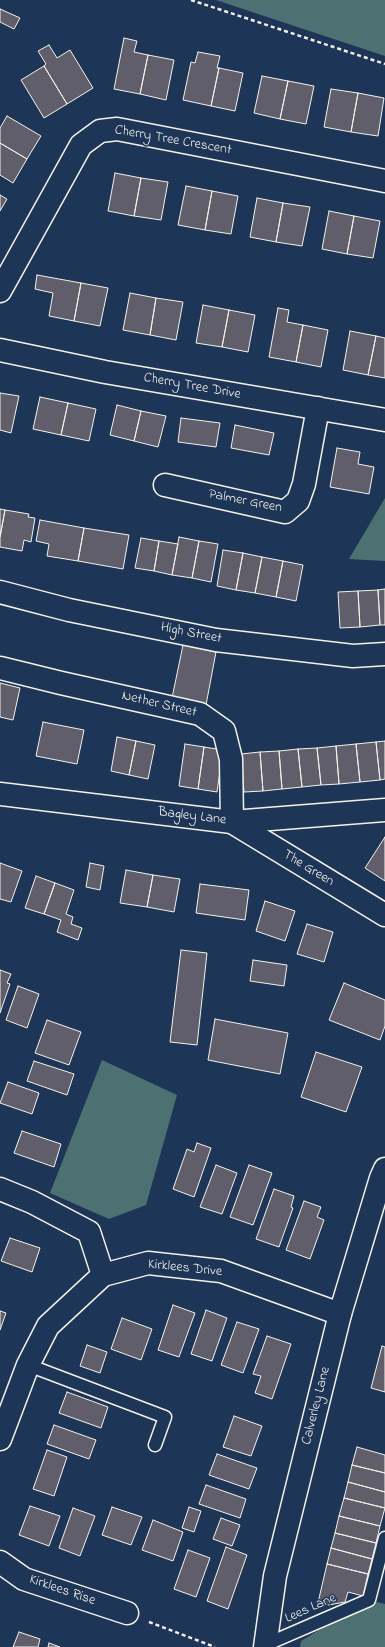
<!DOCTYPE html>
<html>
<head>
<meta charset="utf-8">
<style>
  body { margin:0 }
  canvas { display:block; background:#1d3557 }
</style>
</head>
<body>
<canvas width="385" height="1647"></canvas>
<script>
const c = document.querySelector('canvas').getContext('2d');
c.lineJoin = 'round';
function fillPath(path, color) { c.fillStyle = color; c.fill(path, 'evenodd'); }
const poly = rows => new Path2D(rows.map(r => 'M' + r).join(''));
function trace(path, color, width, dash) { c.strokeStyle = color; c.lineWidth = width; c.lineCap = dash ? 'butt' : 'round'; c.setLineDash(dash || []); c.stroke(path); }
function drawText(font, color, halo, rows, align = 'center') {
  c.font = font + ' "Indie Flower",sans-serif'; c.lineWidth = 3; c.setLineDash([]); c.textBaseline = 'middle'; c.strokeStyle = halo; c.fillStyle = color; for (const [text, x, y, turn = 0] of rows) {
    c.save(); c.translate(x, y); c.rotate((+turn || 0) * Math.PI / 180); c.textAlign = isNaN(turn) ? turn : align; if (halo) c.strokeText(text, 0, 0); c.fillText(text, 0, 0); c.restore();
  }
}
fillPath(poly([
  [216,0,385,0,385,56],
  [385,498,385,561,349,559],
  [102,1060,177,1095,146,1205,109,1219,50,1193],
  [369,1600,385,1604,385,1647,300,1647,301,1641]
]), '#4d7172');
const building = poly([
  [0,9,20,18,14,29,0,22,0,9],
  [124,38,137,41,134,52,148,55,140,94,114,89,124,38],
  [49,45,57,58,70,50,93,88,67,104,44,66,46,64,38,51,49,45],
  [198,52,220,56,217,68,219,68,211,106,183,100,191,62,195,63,198,52],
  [148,55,174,60,166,100,140,94,148,55],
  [44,66,67,104,44,118,21,80,44,66],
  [219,68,243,73,235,111,211,106,219,68],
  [262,76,288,81,280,119,254,113,262,76],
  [288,81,314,86,306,124,280,119,288,81],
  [331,89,358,93,351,132,324,127,331,89],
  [358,93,384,98,378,136,351,132,358,93],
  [7,116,41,136,27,159,0,143,0,128,7,116],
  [0,143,27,159,13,183,0,175,0,143],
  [115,173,141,178,134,216,108,211,115,173],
  [141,178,168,182,161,220,134,216,141,178],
  [186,186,212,191,205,230,178,225,186,186],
  [212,191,238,196,231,234,205,230,212,191],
  [0,195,7,199,0,211,0,195],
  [257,198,283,203,276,242,250,237,257,198],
  [283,203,310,207,302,246,276,242,283,203],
  [329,211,354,216,347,254,322,249,329,211],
  [354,216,380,221,373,258,347,254,354,216],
  [37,275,81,283,74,321,49,316,53,293,35,289,37,275],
  [81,283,108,288,100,326,74,321,81,283],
  [130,293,156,298,150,335,123,330,130,293],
  [156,298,183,302,176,340,150,335,156,298],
  [203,305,229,310,222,347,196,343,203,305],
  [278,308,289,310,287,322,303,325,296,362,269,357,278,308],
  [229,310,255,315,248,352,222,347,229,310],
  [303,325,328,330,321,367,296,362,303,325],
  [350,331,376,336,368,375,343,370,350,331],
  [376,336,385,338,385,378,368,375,376,336],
  [0,393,19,396,11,433,0,430,0,393],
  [40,397,68,403,61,435,33,429,40,397],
  [68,403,96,409,89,441,61,435,68,403],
  [117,405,141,411,134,441,110,435,117,405],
  [141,411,166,416,158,447,134,441,141,411],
  [181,418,220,423,216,447,178,442,181,418],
  [235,425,274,433,269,455,231,448,235,425],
  [337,448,360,452,358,464,374,467,369,494,330,487,337,448],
  [0,509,5,510,0,537,0,509],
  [5,510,29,514,28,517,35,518,31,542,24,540,22,551,0,547,0,537,5,510],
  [40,520,84,528,78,561,47,556,49,544,36,541,40,520],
  [84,528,129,535,123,569,78,561,84,528],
  [179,537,199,541,192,578,172,575,179,537],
  [141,538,159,541,154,571,135,568,141,538],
  [159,541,178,544,172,575,154,571,159,541],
  [199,541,218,544,211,582,192,578,199,541],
  [223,550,243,553,236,590,217,586,223,550],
  [243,553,262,557,255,593,236,590,243,553],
  [262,557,283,561,276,597,255,593,262,557],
  [283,561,303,565,296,601,276,597,283,561],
  [385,589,385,625,380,625,378,590,385,589],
  [378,590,380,625,360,627,358,591,378,590],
  [358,591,360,627,340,628,338,592,358,591],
  [183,645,216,652,206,705,172,698,183,645],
  [0,683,20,688,13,720,0,717,0,683],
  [43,722,84,730,77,764,36,756,43,722],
  [117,737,136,741,129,775,111,771,117,737],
  [136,741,155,745,148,779,129,775,136,741],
  [385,741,385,779,380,780,376,742,385,741],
  [376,742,380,780,360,782,356,744,376,742],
  [185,744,204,747,198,789,179,786,185,744],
  [356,744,360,782,339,784,336,746,356,744],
  [336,746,339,784,321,785,317,748,336,746],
  [204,747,223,750,217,792,198,789,204,747],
  [317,748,321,785,302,787,298,749,317,748],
  [298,749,302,787,282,789,279,751,298,749],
  [279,751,282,789,263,791,260,752,279,751],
  [260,752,263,791,244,792,241,754,260,752],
  [385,837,385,881,365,868,385,837],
  [0,863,22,871,11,902,0,899,0,863],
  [90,863,104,866,100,890,86,887,90,863],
  [126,870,153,875,147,907,120,903,126,870],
  [153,875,180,879,174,912,147,907,153,875],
  [36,876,55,883,44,914,25,908,36,876],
  [55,883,74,890,66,914,73,917,71,924,82,928,78,940,57,932,61,920,44,914,55,883],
  [200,884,249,890,245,920,196,913,200,884],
  [265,901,295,911,285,941,256,931,265,901],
  [307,924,333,932,324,962,297,954,307,924],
  [181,950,207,953,197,1045,170,1042,181,950],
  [253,960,287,965,284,986,250,981,253,960],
  [0,970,11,974,7,983,10,984,0,1013,0,970],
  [344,983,385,1000,385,1026,380,1040,329,1020,344,983],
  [18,986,39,994,27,1028,6,1020,18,986],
  [215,1019,288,1033,280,1074,208,1060,215,1019],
  [47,1020,81,1032,69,1065,35,1053,47,1020],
  [316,1052,362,1067,346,1112,301,1097,316,1052],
  [34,1061,74,1074,67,1095,27,1081,34,1061],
  [8,1082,39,1093,32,1114,0,1103,8,1082],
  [22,1131,61,1144,54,1167,14,1153,22,1131],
  [197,1143,211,1148,194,1197,173,1189,187,1149,194,1152,197,1143],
  [216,1165,237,1173,222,1214,200,1207,216,1165],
  [249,1165,272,1173,253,1225,230,1217,249,1165],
  [274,1189,294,1196,291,1207,293,1208,279,1247,256,1239,274,1189],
  [304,1201,321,1207,317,1217,324,1220,310,1259,286,1250,304,1201],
  [10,1238,40,1248,32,1272,1,1261,10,1238],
  [173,1305,195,1313,179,1357,158,1350,173,1305],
  [206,1310,227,1318,212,1361,191,1354,206,1310],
  [0,1311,6,1313,0,1330,0,1311],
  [122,1318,152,1329,141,1360,111,1349,122,1318],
  [237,1322,259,1329,243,1373,221,1365,237,1322],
  [267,1336,291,1344,272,1399,255,1393,261,1376,253,1374,267,1336],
  [87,1345,107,1352,100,1373,80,1366,87,1345],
  [382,1346,385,1347,385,1392,371,1388,382,1346],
  [67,1392,108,1407,101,1428,59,1413,67,1392],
  [234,1416,262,1426,251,1456,223,1447,234,1416],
  [54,1425,96,1440,89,1459,47,1444,54,1425],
  [357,1447,385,1455,385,1473,352,1465,357,1447],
  [47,1450,67,1457,54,1496,33,1489,47,1450],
  [217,1454,257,1468,249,1489,209,1475,217,1454],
  [352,1465,385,1473,385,1492,348,1482,352,1465],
  [348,1482,385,1492,385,1508,344,1498,348,1482],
  [206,1485,246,1499,240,1518,199,1504,206,1485],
  [344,1498,385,1508,380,1526,339,1516,344,1498],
  [30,1506,60,1516,49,1546,19,1535,30,1506],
  [112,1507,142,1517,131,1545,102,1535,112,1507],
  [189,1507,201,1511,194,1532,182,1528,189,1507],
  [73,1508,95,1516,80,1556,59,1548,73,1508],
  [339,1516,380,1526,376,1543,335,1533,339,1516],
  [221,1518,240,1525,232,1546,213,1539,221,1518],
  [153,1520,183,1532,173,1561,142,1550,153,1520],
  [335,1533,376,1543,372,1559,331,1548,335,1533],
  [226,1547,247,1555,228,1609,207,1601,226,1547],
  [331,1548,372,1559,368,1574,327,1564,331,1548],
  [188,1550,210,1558,196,1597,174,1589,188,1550],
  [327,1564,368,1574,363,1596,348,1592,345,1602,317,1607,327,1564],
  [19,1632,40,1639,38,1647,13,1647,19,1632],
  [49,1643,60,1647,48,1647,49,1643]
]);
fillPath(building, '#615e6b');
trace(building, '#f4f1e8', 1);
const service = poly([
  [28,1365,165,1417,155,1445],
  [265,1645,369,1600,385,1538]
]);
const minor = poly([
  [0,291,81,145,100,131,117,129,385,181],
  [0,350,105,372,385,420],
  [165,485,285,512,298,501,304,484,318,408],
  [0,592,69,610,216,640,353,656,385,654],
  [0,668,61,683,200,714,224,731,231,759,232,822,385,915],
  [0,1189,32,1202,89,1232,103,1275],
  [0,1439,28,1365,48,1326,103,1275,148,1263,221,1271,340,1314],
  [0,1562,24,1579,127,1613]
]);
const tertiary = poly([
  [0,794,232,822,385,810]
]);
const secondary = poly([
  [265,1647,275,1576,340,1314,381,1178,385,1169]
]);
trace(service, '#f4f1e8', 15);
trace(minor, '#f4f1e8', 25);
trace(tertiary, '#f4f1e8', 25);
trace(secondary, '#f4f1e8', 25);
trace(poly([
  [191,0,385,64],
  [149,1622,215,1647]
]), '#f4f1e8', 2.5, [4, 3]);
trace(service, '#1d3557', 12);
trace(minor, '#1d3557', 22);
trace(tertiary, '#1d3557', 22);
trace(secondary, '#1d3557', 22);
drawText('14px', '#f4f1e8', '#1d3557', [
  ["Cherry Tree Crescent",173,141,10],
  ["Cherry Tree Drive",192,387,10],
  ["Palmer Green",245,502,11],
  ["High Street",191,634,11],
  ["Nether Street",159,705,13],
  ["Bagley Lane",192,817,7],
  ["The Green",308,869,31],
  ["Kirklees Drive",185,1269,6],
  ["Calverley Lane",317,1406,-76],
  ["Kirklees Rise",62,1591,19],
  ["Lees Lane",311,1609,-24]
]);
</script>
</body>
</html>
